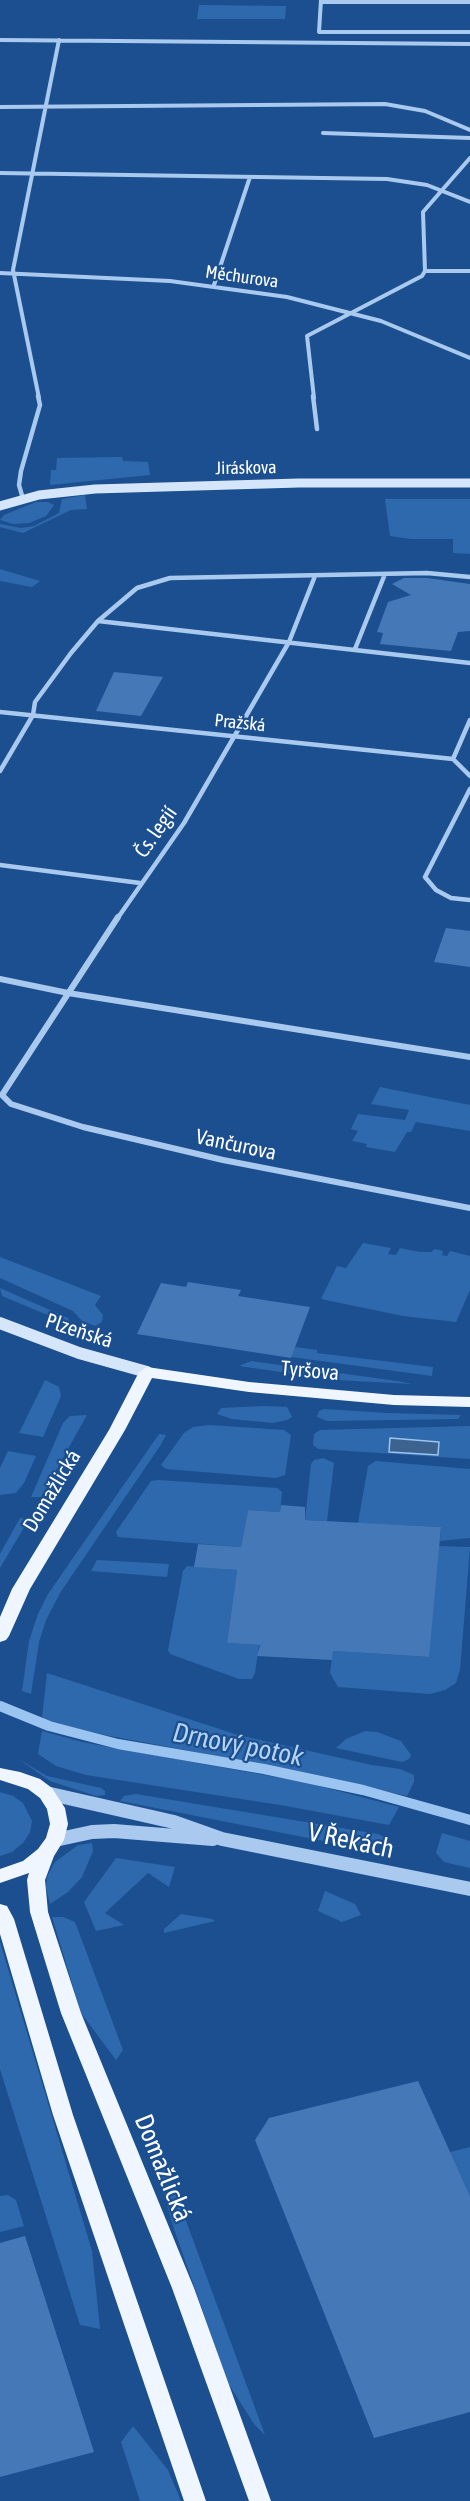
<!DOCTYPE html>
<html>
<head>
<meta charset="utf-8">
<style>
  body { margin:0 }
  canvas { display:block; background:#1b4f8f }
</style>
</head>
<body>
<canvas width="470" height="2501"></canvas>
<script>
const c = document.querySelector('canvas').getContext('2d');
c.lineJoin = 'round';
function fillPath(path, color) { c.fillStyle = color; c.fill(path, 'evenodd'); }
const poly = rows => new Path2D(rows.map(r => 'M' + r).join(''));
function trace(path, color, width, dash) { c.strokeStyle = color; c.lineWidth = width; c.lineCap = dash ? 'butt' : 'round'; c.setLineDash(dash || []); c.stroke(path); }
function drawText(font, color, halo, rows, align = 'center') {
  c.font = font + ' "Asap Condensed",sans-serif'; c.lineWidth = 4.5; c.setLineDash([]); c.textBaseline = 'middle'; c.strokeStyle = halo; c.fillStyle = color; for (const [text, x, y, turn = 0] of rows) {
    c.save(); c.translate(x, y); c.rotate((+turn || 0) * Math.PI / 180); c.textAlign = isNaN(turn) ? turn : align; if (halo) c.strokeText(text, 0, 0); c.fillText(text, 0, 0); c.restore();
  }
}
fillPath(poly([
  [199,5,286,6,285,19,197,19],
  [122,457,123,461,148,462,150,475,50,485,51,470,56,470,57,458],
  [85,495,87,509,71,510,23,533,0,527,0,524,21,528,34,526,59,513,62,499],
  [385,499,470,499,470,554,453,553,453,539,411,539,390,536],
  [36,502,48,502,54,505,46,516,29,523,13,524,0,520,4,515],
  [0,569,40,581,32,587,0,581],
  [380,1087,470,1105,470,1131,416,1122,411,1132,407,1132,395,1152,366,1147,367,1144,352,1141,358,1131,351,1129,358,1114,405,1120,409,1110,371,1104],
  [363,1243,391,1248,388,1254,396,1255,400,1248,420,1252,431,1252,435,1249,443,1251,442,1255,447,1256,450,1251,470,1256,470,1290,456,1322,403,1316,321,1299,337,1266,346,1268],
  [0,1257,101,1296,95,1305,103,1315,102,1322,95,1326,82,1321,73,1311,0,1278],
  [0,1288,68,1318,69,1321,67,1323,2,1296],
  [295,1347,317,1350,317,1353,433,1367,432,1376,291,1357],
  [251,1361,397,1381,412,1384,337,1380,239,1366],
  [45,1380,59,1387,61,1396,43,1437,19,1433],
  [265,1406,287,1407,292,1417,287,1420,273,1423,232,1419,217,1414,221,1408],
  [324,1409,387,1413,461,1415,458,1419,327,1421,317,1417,319,1411],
  [87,1415,41,1497,31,1497,63,1423,70,1416],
  [210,1425,284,1430,291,1435,285,1475,276,1478,166,1469,161,1465,184,1433,193,1427],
  [470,1426,470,1459,318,1449,313,1445,314,1434,320,1430],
  [390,1439,439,1442,438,1455],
  [159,1434,166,1435,160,1446,60,1593,46,1620,39,1642,31,1694,22,1691,29,1641,38,1614,48,1594],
  [8,1451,36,1456,24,1483,16,1493,0,1495,0,1468],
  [323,1458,334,1463,327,1521,305,1520,311,1464,314,1460],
  [376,1461,470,1469,470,1538,440,1541,441,1527,358,1523,368,1466],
  [158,1480,277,1488,282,1492,280,1512,248,1510,241,1547,118,1537,116,1532,151,1481],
  [20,1518,29,1519,0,1568,0,1554],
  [439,1546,470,1547,460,1670,456,1683,445,1690,430,1694,338,1687,330,1673,333,1651,428,1657],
  [97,1560,169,1564,167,1577,91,1571],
  [187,1566,237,1570,227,1643,259,1645,255,1673,252,1679,239,1679,170,1654,168,1650,183,1571],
  [47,1673,238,1735,372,1765,400,1769,414,1775,414,1782,407,1796,291,1770,105,1735,54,1723,42,1718],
  [42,1731,82,1742,308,1783,399,1807,389,1825,280,1805,86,1775,56,1766,38,1754],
  [365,1731,377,1732,401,1741,411,1755,409,1759,402,1762,336,1748,346,1739],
  [17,1758,47,1776,101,1788,105,1791,105,1795,96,1796,50,1781],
  [0,1792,13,1796,23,1803,32,1821,30,1832,23,1843,12,1852,0,1856],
  [136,1794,378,1834,386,1838,389,1843,367,1849,354,1847,120,1801,124,1796],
  [442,1833,470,1841,470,1868,444,1862,436,1853],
  [92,1843,93,1851,82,1877,68,1892,50,1904,46,1888,47,1877,55,1862,78,1845],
  [116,1858,175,1867,169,1887,148,1873,105,1913,124,1925,96,1931,84,1902],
  [325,1891,355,1904,361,1915,342,1922,318,1911],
  [181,1914,212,1919,215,1921,164,1933,164,1929],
  [52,1917,63,1917,75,1922,123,2050,116,2060,81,2013],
  [0,1942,92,2251,100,2329,80,2325,0,2069],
  [151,2126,265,2435,254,2424,228,2383,174,2229,144,2127],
  [470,2147,470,2196,450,2152],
  [8,2195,16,2200,24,2226,0,2232,0,2196],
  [133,2426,168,2470,181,2501,140,2501,121,2442]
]), '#2e69ad');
const water = poly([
  [390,1438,439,1442,438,1455,389,1452,390,1438]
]);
fillPath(water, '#3c6290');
trace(water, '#9cc4f0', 1.5);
trace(poly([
  [0,1706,49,1726,118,1744,264,1769,363,1790,470,1820]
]), '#9cc4f0', 10);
fillPath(poly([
  [404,578,427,578,470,584,470,631,458,632,451,651,380,644,383,633,377,632,388,602,411,595,392,584],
  [114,672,163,677,141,716,96,711],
  [446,928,470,931,470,967,434,962],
  [188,1282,241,1290,238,1296,310,1307,291,1358,137,1334,161,1283,186,1287],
  [281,1505,305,1507,305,1520,441,1527,429,1657,333,1651,332,1660,257,1656,260,1645,227,1643,237,1570,194,1567,198,1544,241,1547,248,1510,280,1512],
  [418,2081,470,2196,470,2412,374,2438,255,2140,269,2118],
  [25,2236,94,2452,0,2477,0,2243]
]), '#4478b7');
trace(poly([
  [321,0,319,32,470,32],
  [321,2,470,2],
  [0,40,470,44],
  [0,107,385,104,425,111,470,130],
  [323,133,470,138],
  [0,173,387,179,427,185,470,202],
  [425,271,470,271],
  [0,273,170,281,287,297,381,321,470,358],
  [214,285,250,177],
  [39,398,13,270,59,40],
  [314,398,307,336,422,276,425,271,423,212,470,158]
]), '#a9c9ee', 4);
trace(poly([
  [313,396,317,429],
  [23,499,19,485,21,471,40,405,38,396],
  [98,621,470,663],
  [355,649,385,574],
  [0,712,453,759,470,776],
  [453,759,470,720],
  [0,771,33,715,35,702,71,653,98,621,137,588,170,578,427,573,470,577],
  [470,789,425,877,436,890,451,898,470,900],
  [0,865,140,883],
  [117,919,184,823,289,642,315,576]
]), '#a9c9ee', 4.5);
trace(poly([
  [118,917,2,1095,11,1104,83,1127,223,1160,470,1208],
  [0,979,68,993,470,1057]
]), '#a9c9ee', 6);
trace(poly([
  [46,1793,174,1822,222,1839,470,1889],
  [55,1840,92,1832,114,1831,213,1839]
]), '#a9c9ee', 14);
trace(poly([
  [0,506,39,495,95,489,299,483,470,483]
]), '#d6e6fa', 9);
trace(poly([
  [0,1323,79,1353,147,1372]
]), '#d6e6fa', 12);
fillPath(poly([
  [147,1367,249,1382,394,1395,470,1397,470,1407,394,1405,249,1392,152,1378,125,1430,30,1589,9,1636,6,1640,0,1642,0,1617,12,1589,109,1430,139,1372,147,1367],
  [0,1768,20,1772,40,1779,52,1788,65,1808,68,1824,64,1840,54,1856,45,1880,48,1912,81,2013,194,2288,271,2501,249,2501,172,2288,61,2013,30,1912,27,1880,29,1873,0,1883,0,1869,23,1861,38,1849,46,1838,50,1824,47,1809,40,1798,28,1789,0,1780,0,1768],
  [0,1904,7,1906,14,1919,73,2115,206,2501,184,2501,53,2115,0,1934,0,1904]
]), '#f0f6ff');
drawText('18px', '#fff', '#1b4f8f', [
  ["Měchurova",242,277,8],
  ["Jiráskova",246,468,-1],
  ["Pražská",240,723,6]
]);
drawText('21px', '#fff', '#1b4f8f', [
  ["Čs. legií",156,832,-55],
  ["Vančurova",236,1145,12],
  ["Plzeňská",79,1331,18],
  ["Tyršova",310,1371,5],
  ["Domažlická",52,1491,-59]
]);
drawText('26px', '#fff', '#1b4f8f', [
  ["V Řekách",351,1841,12],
  ["Domažlická",163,2168,68]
]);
drawText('italic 27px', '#b5d3f5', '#1b4f8f', [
  ["Drnový potok",238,1745,11]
]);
</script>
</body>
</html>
